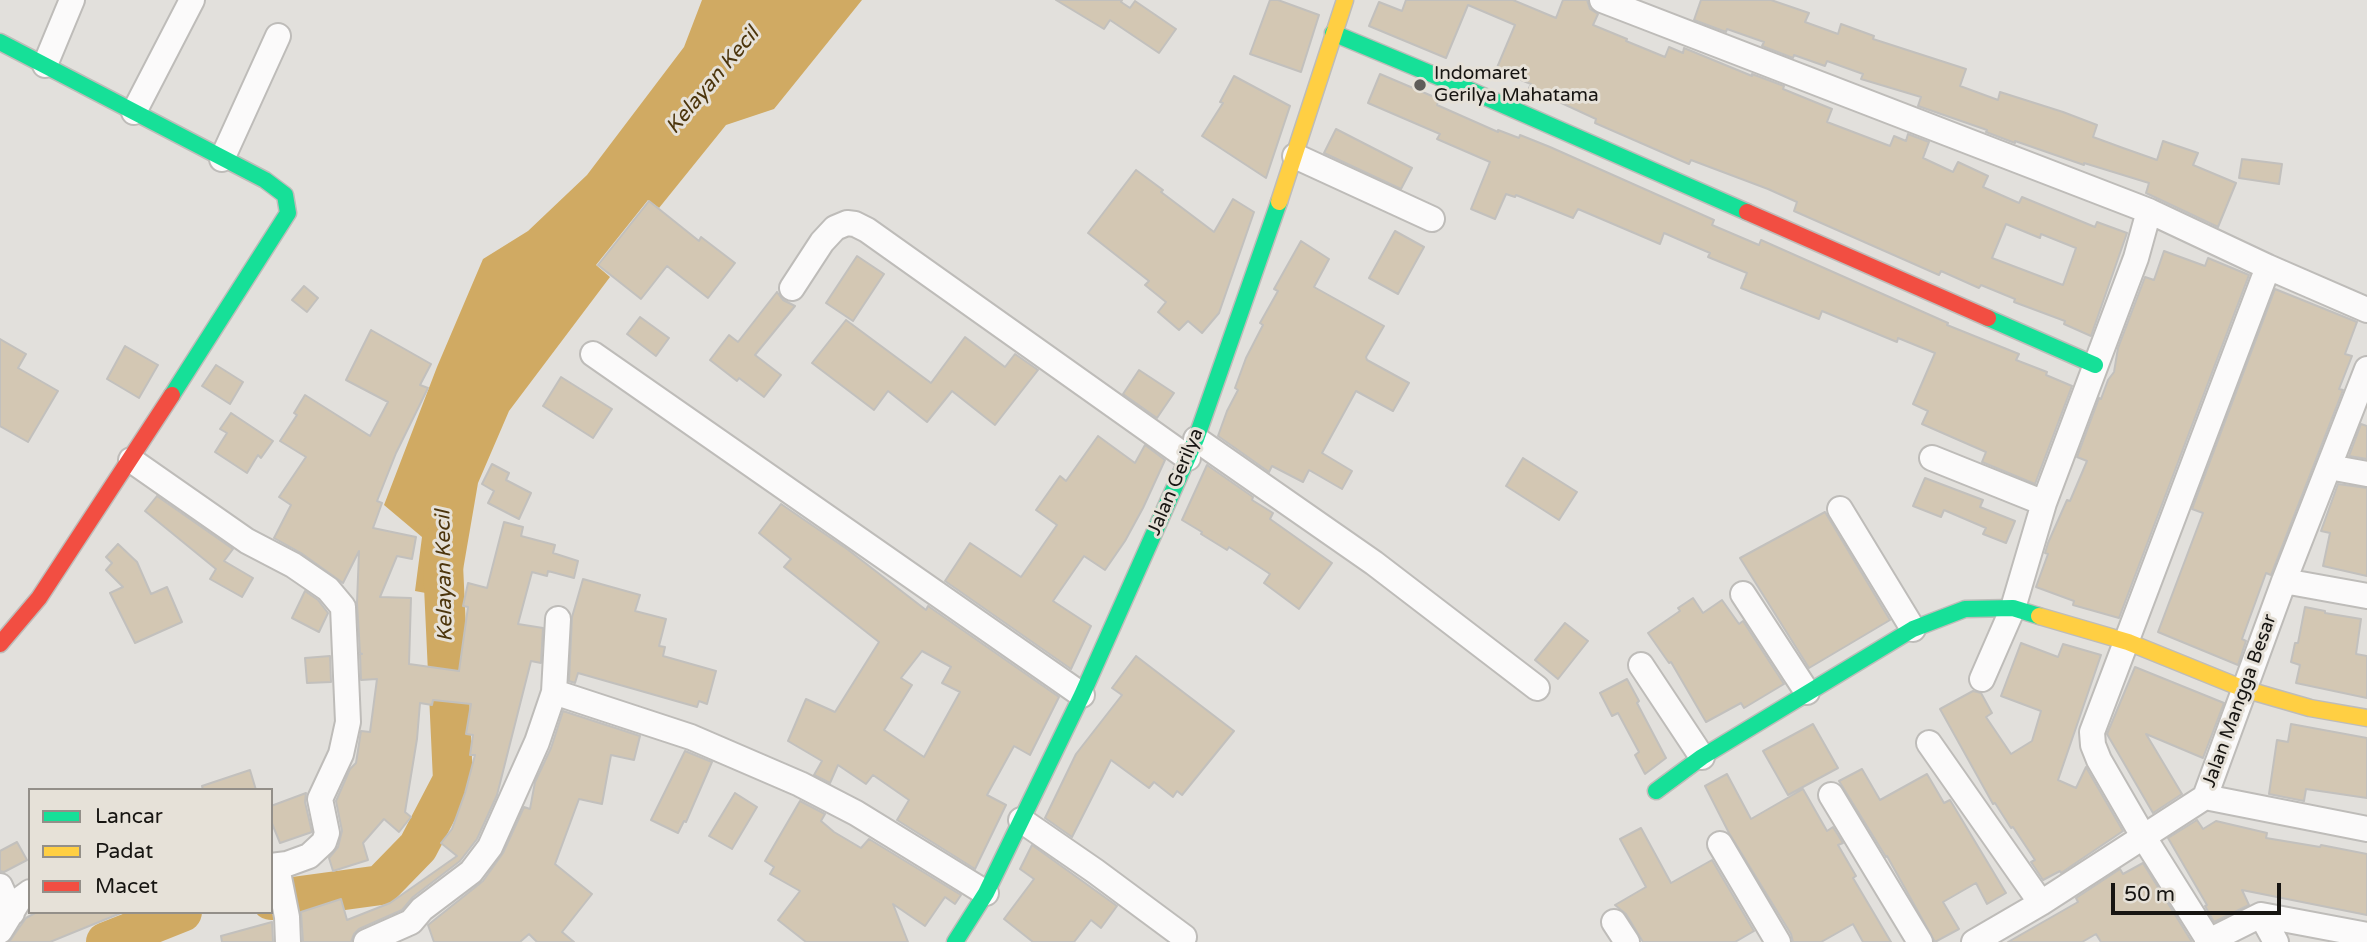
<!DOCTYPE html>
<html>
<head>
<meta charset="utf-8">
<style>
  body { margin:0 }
  #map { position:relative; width:2367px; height:942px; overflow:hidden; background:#e2e0dc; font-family:"Varela Round",sans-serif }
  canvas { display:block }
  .legend { position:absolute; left:28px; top:788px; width:245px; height:126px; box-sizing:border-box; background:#e6e1d8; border:2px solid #938f89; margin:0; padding:9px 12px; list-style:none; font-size:21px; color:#171512 }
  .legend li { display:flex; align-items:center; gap:14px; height:35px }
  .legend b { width:35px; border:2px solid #938f89 }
  .scale { position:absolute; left:2111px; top:883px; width:170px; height:32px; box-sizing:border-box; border:4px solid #171512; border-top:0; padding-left:9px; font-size:21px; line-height:24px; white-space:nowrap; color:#171512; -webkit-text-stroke:5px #e6e1d8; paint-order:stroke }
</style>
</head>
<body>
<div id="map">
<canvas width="2367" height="942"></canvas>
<ul class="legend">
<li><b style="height:9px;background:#16e098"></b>Lancar</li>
<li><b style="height:9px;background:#ffcf43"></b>Padat</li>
<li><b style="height:9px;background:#f24e42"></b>Macet</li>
</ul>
<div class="scale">50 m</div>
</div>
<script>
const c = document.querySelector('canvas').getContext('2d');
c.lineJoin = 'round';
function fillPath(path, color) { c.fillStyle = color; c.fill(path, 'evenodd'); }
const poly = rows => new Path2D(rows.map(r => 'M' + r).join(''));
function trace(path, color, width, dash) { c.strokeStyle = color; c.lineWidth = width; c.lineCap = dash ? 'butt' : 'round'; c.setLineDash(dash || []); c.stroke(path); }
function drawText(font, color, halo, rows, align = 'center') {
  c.font = font + ' "Varela Round",sans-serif'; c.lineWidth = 6; c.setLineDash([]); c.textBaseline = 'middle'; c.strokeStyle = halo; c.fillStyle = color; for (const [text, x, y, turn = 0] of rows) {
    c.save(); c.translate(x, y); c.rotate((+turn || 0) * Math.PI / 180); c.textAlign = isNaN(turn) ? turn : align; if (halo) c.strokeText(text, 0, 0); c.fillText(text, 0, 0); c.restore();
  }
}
fillPath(poly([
  [702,0,862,0,774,109,726,125,659,208,648,200,596,265,610,277,509,411,478,483,458,599,415,591,422,537,384,505,437,367,483,259,528,231,587,175,684,47]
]), '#d0aa63');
trace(poly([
  [381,885,394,912]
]), '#d0aa63', 7);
trace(poly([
  [271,900,381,885,418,847,453,780,442,543],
  [106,942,182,912]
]), '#d0aa63', 40);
const building = poly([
  [1056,0,1122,0,1121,2,1130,8,1135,1,1176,29,1159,53,1110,20,1104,29,1056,0],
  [1270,0,1278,0,1319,15,1301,72,1250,54,1270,0],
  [1406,0,1513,0,1556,18,1563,0,1587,0,1590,9,1598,14,1593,25,1627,39,1626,41,1665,57,1669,47,1683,53,1684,48,1752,76,1752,74,1784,86,1783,89,1832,109,1827,122,1890,146,1894,136,1906,141,1908,134,1929,142,1923,158,1953,172,1958,162,1988,176,1983,187,2019,203,2022,197,2095,227,2097,222,2127,233,2091,336,2064,324,2065,321,2014,302,2015,299,1981,285,1979,288,1941,271,1939,275,1794,211,1797,202,1768,189,1691,160,1689,164,1595,123,1596,119,1529,88,1531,84,1496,70,1515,25,1468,5,1446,58,1369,26,1379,2,1402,11,1406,0],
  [2006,224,2040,238,2041,234,2076,248,2063,285,1992,258,2006,224],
  [1701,0,1771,0,1809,13,1805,22,1838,34,1841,24,1874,36,1873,39,1966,69,1960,86,1998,100,2000,92,2063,112,2097,125,2093,137,2123,148,2157,160,2163,141,2198,153,2193,165,2236,183,2218,227,2146,193,2149,183,2084,163,2084,165,2015,141,2015,143,1986,132,1987,130,1918,106,1921,97,1861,79,1863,74,1827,61,1825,66,1794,55,1793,58,1762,46,1764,42,1727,29,1726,32,1694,20,1701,0],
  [1380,74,1439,99,1437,105,1498,132,1498,130,1519,138,1520,135,1550,147,1714,220,1712,225,1759,245,1761,240,1948,323,1947,325,2019,354,2016,360,2047,372,2046,375,2072,386,2035,484,1982,462,1986,452,1922,424,1928,411,1913,404,1935,353,1898,338,1897,342,1822,311,1819,319,1741,288,1747,273,1708,257,1710,253,1664,233,1660,244,1578,209,1573,218,1516,195,1515,197,1506,194,1495,219,1471,209,1490,162,1437,139,1440,134,1368,103,1380,74],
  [1234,76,1290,106,1266,178,1202,136,1223,103,1220,102,1234,76],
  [1336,129,1412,168,1401,189,1324,153,1336,129],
  [2242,159,2282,164,2279,184,2239,178,2242,159],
  [1136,170,1163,190,1161,192,1214,232,1233,199,1254,212,1219,313,1202,333,1188,321,1179,330,1158,312,1166,302,1145,285,1149,281,1088,233,1136,170],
  [649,201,699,241,701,237,735,263,708,298,667,266,641,299,598,265,649,201],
  [1395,231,1424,247,1398,294,1369,278,1395,231],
  [1301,241,1329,259,1314,287,1384,326,1366,357,1367,360,1409,383,1393,411,1356,391,1322,453,1352,471,1342,489,1309,470,1303,482,1272,466,1269,472,1218,436,1227,411,1238,390,1235,388,1246,358,1263,325,1260,323,1278,291,1274,289,1301,241],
  [2164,251,2205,266,2208,258,2249,275,2119,618,2073,605,2074,601,2036,587,2048,554,2045,553,2048,543,2067,500,2070,501,2087,461,2077,457,2099,398,2101,399,2108,380,2114,372,2118,348,2145,277,2154,280,2164,251],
  [857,256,884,274,853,321,826,303,857,256],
  [304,286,318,298,307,312,292,300,304,286],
  [2275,289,2357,322,2345,354,2352,356,2339,389,2343,390,2271,575,2266,573,2242,639,2246,641,2238,665,2158,632,2203,513,2192,509,2275,289],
  [777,292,783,300,795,306,755,355,781,375,764,397,739,378,737,381,710,360,729,335,738,342,777,292],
  [640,317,669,338,656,356,627,334,640,317],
  [846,320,931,383,965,337,1005,367,1015,354,1038,370,995,425,952,391,927,422,888,391,874,410,812,363,846,320],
  [371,330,431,364,420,385,428,388,396,453,377,501,382,503,373,528,416,537,412,559,397,556,380,597,411,598,409,664,459,671,468,607,463,606,468,583,487,588,504,522,523,527,521,536,555,545,553,553,578,561,574,578,548,571,547,576,532,572,518,624,543,628,541,663,531,661,497,795,477,839,460,861,413,897,402,910,359,929,354,934,351,942,303,942,301,912,341,899,347,920,390,903,457,856,441,843,452,829,465,793,475,755,470,755,473,735,466,734,471,704,433,700,432,705,420,703,417,739,405,812,411,817,399,832,384,819,363,843,368,860,333,871,329,858,338,847,342,831,336,801,350,769,356,763,361,731,370,732,377,679,361,680,360,654,362,654,360,653,357,603,359,551,343,583,301,553,274,538,291,505,279,497,306,457,280,441,297,415,294,413,305,395,370,436,388,402,346,380,371,330],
  [0,339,26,354,18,368,58,391,28,442,0,426,0,339],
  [125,346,158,365,139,398,107,379,125,346],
  [216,365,243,382,230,404,202,386,216,365],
  [1139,370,1174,393,1157,418,1123,394,1139,370],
  [561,377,612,409,593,438,543,406,561,377],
  [231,413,273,441,261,458,258,455,247,473,215,452,227,433,220,429,231,413],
  [2361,424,2367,426,2367,459,2349,456,2361,424],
  [1098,436,1135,463,1145,445,1165,460,1143,508,1125,541,1105,570,1084,556,1053,601,1091,626,1071,669,945,581,970,543,1021,577,1057,525,1036,510,1060,476,1066,481,1098,436],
  [1523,458,1577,492,1559,520,1506,486,1523,458],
  [492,464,509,473,506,480,531,493,519,519,488,503,494,491,482,484,492,464],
  [1207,465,1253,497,1252,500,1273,513,1270,519,1332,563,1299,609,1264,583,1270,574,1229,547,1227,550,1201,534,1202,532,1182,520,1207,465],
  [1925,478,1983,500,1980,507,2015,521,2006,543,1983,534,1986,528,1944,510,1941,517,1913,506,1925,478],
  [2338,484,2367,488,2367,576,2323,566,2330,533,2321,531,2338,484],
  [157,496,233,549,224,561,253,578,242,597,210,579,216,569,145,511,157,496],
  [781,504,847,549,926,610,928,606,1059,697,1030,755,1014,746,987,795,1006,805,975,869,897,820,909,800,873,775,866,784,838,765,830,783,814,775,822,761,788,741,806,699,835,712,879,642,784,567,791,559,759,533,781,504],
  [922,651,951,667,942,683,960,692,924,757,884,730,912,685,901,678,922,651],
  [1825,512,1890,620,1809,668,1740,558,1825,512],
  [118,544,137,562,151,594,167,587,182,622,135,643,110,593,123,587,106,570,112,563,106,557,118,544],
  [583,579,640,595,635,611,666,619,659,646,665,647,663,656,716,671,707,704,699,701,697,707,578,673,575,683,569,681,572,617,583,579],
  [305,591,318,600,328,613,319,632,292,618,305,591],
  [1693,598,1703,613,1722,600,1739,624,1743,621,1784,684,1744,708,1741,703,1706,722,1671,662,1669,663,1648,633,1680,611,1678,608,1693,598],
  [2305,607,2325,611,2325,613,2361,619,2356,654,2367,656,2367,698,2296,683,2300,665,2291,662,2295,643,2298,643,2305,607],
  [1565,623,1588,641,1558,679,1535,660,1565,623],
  [2021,643,2058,657,2063,644,2101,655,2058,780,2076,788,2086,767,2123,831,2061,873,2060,871,2043,880,2031,862,2035,860,2013,827,2011,828,1995,803,1993,804,1940,709,1973,691,1981,693,1992,713,1986,717,2011,754,2032,741,2041,711,2001,696,2021,643],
  [330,656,331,682,307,683,305,658,330,656],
  [1136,656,1234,731,1182,795,1177,791,1173,797,1154,782,1149,788,1111,760,1072,837,1045,818,1076,754,1122,695,1112,688,1136,656],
  [2135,667,2224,703,2203,758,2146,734,2182,794,2153,813,2107,734,2135,667],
  [1627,679,1639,701,1637,703,1666,758,1645,774,1635,755,1639,752,1618,713,1612,716,1600,693,1627,679],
  [563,711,640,736,634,760,611,755,602,804,579,799,555,864,592,894,562,932,574,942,537,942,529,934,520,942,434,942,428,925,483,881,503,853,524,807,530,809,535,782,551,748,563,711],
  [1813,724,1838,768,1788,795,1763,751,1813,724],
  [2291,724,2367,738,2367,798,2306,789,2304,801,2269,794,2277,740,2288,742,2291,724],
  [685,751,712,762,686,822,684,821,678,833,651,820,685,751],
  [1862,769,1880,800,1927,774,1944,803,1950,800,2006,893,1987,904,1976,883,1943,902,1959,929,1935,942,1887,856,1886,857,1839,781,1862,769],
  [250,770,256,790,203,790,202,786,250,770],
  [1727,774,1751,819,1803,789,1827,831,1833,827,1843,843,1838,845,1856,876,1853,878,1891,942,1863,942,1853,924,1821,942,1793,942,1791,934,1729,833,1705,786,1727,774],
  [306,793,305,802,312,832,280,843,271,821,271,806,306,793],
  [735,793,757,807,732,849,709,836,735,793],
  [800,801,825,814,821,821,834,832,861,848,869,839,961,895,955,904,945,897,925,926,893,904,908,942,806,942,778,920,800,891,770,874,774,867,765,861,800,801],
  [2197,820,2203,829,2216,821,2267,833,2266,838,2320,847,2321,845,2367,854,2367,915,2242,890,2249,905,2214,922,2205,906,2207,905,2168,838,2197,820],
  [1641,828,1671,883,1712,860,1754,931,1735,942,1643,942,1626,914,1615,905,1646,887,1620,839,1641,828],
  [17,842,27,860,4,872,0,871,0,851,17,842],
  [1032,845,1117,906,1101,928,1091,920,1074,942,1033,942,1004,919,1034,879,1020,869,1032,845],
  [2143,863,2192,942,2101,942,2096,934,2082,942,2008,942,2078,902,2076,898,2120,869,2123,874,2143,863],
  [37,912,120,912,121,913,50,942,9,942,26,918,37,912],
  [272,922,273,942,222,942,221,936,272,922]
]);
fillPath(building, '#d3c7b3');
trace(building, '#c2c0bd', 2);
const street = poly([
  [1602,0,2149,211,2268,267,2367,310],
  [45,65,72,0],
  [134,112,192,0],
  [1295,156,1432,219],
  [222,159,278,36],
  [792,288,822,242,835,228,847,223,855,224,867,230,1188,458],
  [593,354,1082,695],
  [1196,439,1374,563,1537,688],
  [1932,458,2044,503],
  [131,460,247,541,293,565,328,589,343,607,348,722,341,754,320,799,327,833,324,842,309,856,287,864,271,866],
  [2329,467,2367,474],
  [1840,509,1913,629],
  [2284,581,2367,596],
  [1743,594,1807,692],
  [1641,665,1702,757],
  [1982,679,2013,608,2044,503,2136,258,2149,211],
  [554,692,691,737,800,784,856,813,986,893],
  [1929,743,2041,903],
  [1831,795,1920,942],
  [2205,797,2367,829],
  [1021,820,1095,871,1184,937],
  [1720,844,1778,942],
  [277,867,287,917,288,942],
  [0,886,12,913],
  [2261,915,2276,942],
  [1614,922,1627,942],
  [0,931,19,900,30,892],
  [2209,941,2143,836,2099,760,2093,745,2092,732,2268,267],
  [366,942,411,922,422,909,471,872,490,847,537,742,554,692,558,619],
  [1974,942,2041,903,2205,797,2284,581,2367,369],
  [2207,942,2261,915,2367,935]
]);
const fast = poly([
  [1333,33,1458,85,1747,212],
  [0,42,265,180,285,195,288,213,172,395],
  [1988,318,2095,365],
  [1656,791,1702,757,1913,629,1965,609,2013,608,2039,616],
  [955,942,986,893,1082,695,1196,439,1279,202]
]);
const slow = poly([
  [1279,202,1345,0],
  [2039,616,2128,642,2244,689,2310,708,2367,718]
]);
const jam = poly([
  [1747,212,1988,318],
  [0,644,39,598,172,395]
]);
trace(street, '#bebcb9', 28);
trace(fast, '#bebcb9', 19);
trace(slow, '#bebcb9', 19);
trace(jam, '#bebcb9', 19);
trace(street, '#fbfafa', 24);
trace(fast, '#16e098', 16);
trace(slow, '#ffcf43', 16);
trace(jam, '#f24e42', 16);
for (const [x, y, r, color] of [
  [1420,85,7,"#5e5c59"]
]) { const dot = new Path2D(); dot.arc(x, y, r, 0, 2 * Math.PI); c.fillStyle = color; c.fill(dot); trace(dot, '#e6e1d8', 2.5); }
drawText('19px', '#171512', '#e6e1d8', [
  ["Indomaret",1434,74],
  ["Gerilya Mahatama",1434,96]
], 'left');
drawText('19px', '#171512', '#e6e1d8', [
  ["Jalan Gerilya",1176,482,-67],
  ["Jalan Mangga Besar",2240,701,-70]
]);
drawText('italic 21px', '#4c350c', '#e6e1d8', [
  ["Kelayan Kecil",713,81,-50],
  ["Kelayan Kecil",445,576,-91]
]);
</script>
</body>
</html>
